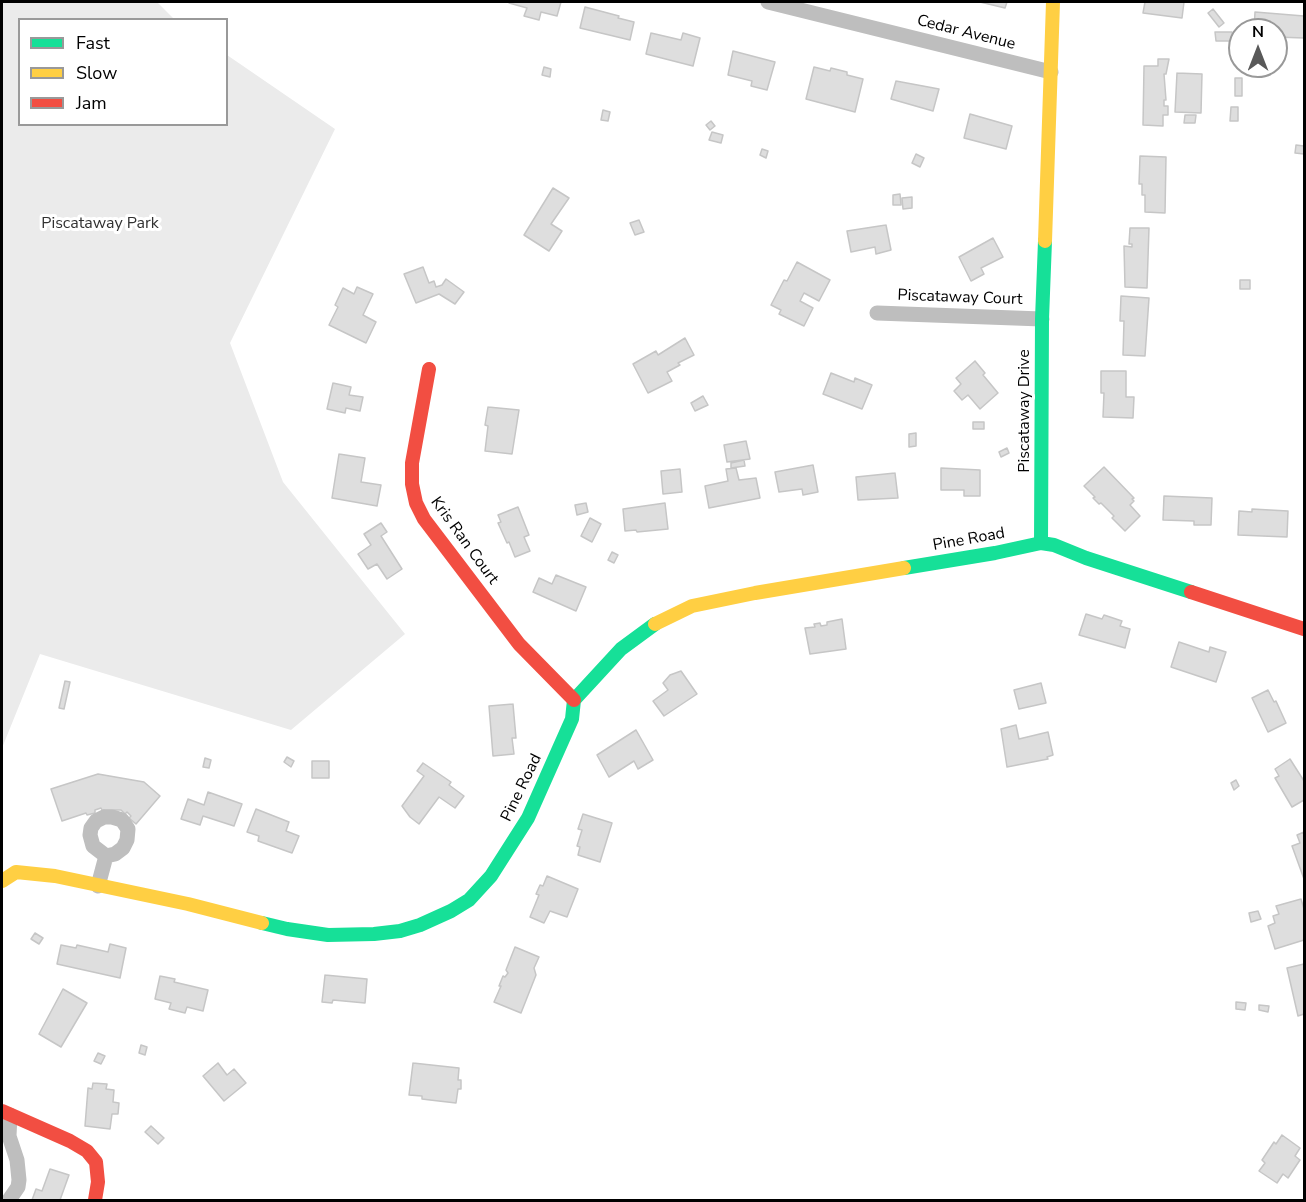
<!DOCTYPE html>
<html>
<head>
<meta charset="utf-8">
<style>
  body { margin:0 }
  #map { position:relative; width:1306px; height:1202px; overflow:hidden; background:#fff; font-family:"Nunito Sans",sans-serif }
  canvas { display:block }
  .frame { position:absolute; inset:0; border:3px solid #000; pointer-events:none }
  .legend { position:absolute; left:18px; top:18px; width:210px; height:108px; box-sizing:border-box; background:#fff; border:2px solid #999; margin:0; padding:8px 10px; list-style:none; font-size:18px; color:#000 }
  .legend li { display:flex; align-items:center; gap:12px; height:30px }
  .legend b { width:30px; border:2px solid #999 }
  .north { position:absolute; left:1228px; top:18px; width:60px; height:60px; box-sizing:border-box; background:#fff; border:2px solid #999; border-radius:50%; rotate:0deg; font-size:16px; font-weight:700; line-height:24px; text-align:center; color:#000 }
  .north::after { content:''; display:block; margin:auto; width:21px; height:27px; background:#595959; clip-path:polygon(50% 0,100% 100%,50% 72%,0 100%) }
</style>
</head>
<body>
<div id="map">
<canvas width="1306" height="1202"></canvas>
<div class="frame"></div>
<ul class="legend">
<li><b style="height:8px;background:#16e098"></b>Fast</li>
<li><b style="height:8px;background:#ffcf43"></b>Slow</li>
<li><b style="height:8px;background:#f24e42"></b>Jam</li>
</ul>
<div class="north">N</div>
</div>
<script>
const c = document.querySelector('canvas').getContext('2d');
c.lineJoin = 'round';
function fillPath(path, color) { c.fillStyle = color; c.fill(path, 'evenodd'); }
const poly = rows => new Path2D(rows.map(r => 'M' + r).join(''));
function trace(path, color, width, dash) { c.strokeStyle = color; c.lineWidth = width; c.lineCap = dash ? 'butt' : 'round'; c.setLineDash(dash || []); c.stroke(path); }
function drawText(font, color, halo, rows, align = 'center') {
  c.font = font + ' "Nunito Sans",sans-serif'; c.lineWidth = 6; c.setLineDash([]); c.textBaseline = 'middle'; c.strokeStyle = halo; c.fillStyle = color; for (const [text, x, y, turn = 0] of rows) {
    c.save(); c.translate(x, y); c.rotate((+turn || 0) * Math.PI / 180); c.textAlign = isNaN(turn) ? turn : align; if (halo) c.strokeText(text, 0, 0); c.fillText(text, 0, 0); c.restore();
  }
}
fillPath(poly([
  [2,2,157,2,174,19,20,20,20,124,226,124,227,55,335,129,230,343,283,482,405,634,291,730,40,654,2,748]
]), '#ebebeb');
const building = poly([
  [510,2,561,2,557,16,541,12,539,20,524,16,527,8,509,3,510,2],
  [980,2,1007,2,1005,8,980,2],
  [1145,2,1184,2,1182,18,1143,13,1145,2],
  [585,7,619,16,618,18,634,22,630,40,580,28,585,7],
  [1213,9,1224,23,1219,27,1208,13,1213,9],
  [1255,12,1304,16,1304,38,1276,37,1276,30,1254,30,1255,12],
  [1215,32,1232,32,1233,41,1216,41,1215,32],
  [651,33,681,40,683,33,700,38,693,66,646,54,651,33],
  [733,51,775,62,767,90,751,86,752,81,728,75,733,51],
  [1158,59,1169,59,1166,74,1164,74,1166,100,1164,100,1164,106,1168,106,1168,115,1163,115,1163,126,1143,125,1144,66,1158,66,1158,59],
  [544,67,551,69,550,77,542,75,544,67],
  [814,67,830,71,831,68,847,72,847,75,863,79,855,112,806,99,814,67],
  [1177,73,1202,74,1201,113,1175,112,1177,73],
  [1235,78,1242,78,1242,96,1235,96,1235,78],
  [896,81,939,89,933,111,891,99,896,81],
  [1231,107,1238,107,1238,121,1230,121,1231,107],
  [603,110,610,112,608,121,601,120,603,110],
  [970,114,1012,126,1006,149,964,138,970,114],
  [1185,115,1196,115,1195,123,1184,123,1185,115],
  [711,121,715,126,710,130,706,125,711,121],
  [712,132,723,135,721,143,709,140,712,132],
  [1296,145,1304,146,1304,154,1295,153,1296,145],
  [762,149,768,151,766,158,760,155,762,149],
  [916,154,924,158,920,167,912,163,916,154],
  [1140,156,1166,157,1165,213,1145,212,1145,195,1142,195,1142,184,1139,184,1140,156],
  [553,188,569,198,551,224,562,231,549,251,524,235,553,188],
  [900,194,901,205,893,205,893,195,900,194],
  [912,197,912,208,903,209,902,198,912,197],
  [639,220,644,232,635,235,630,223,639,220],
  [886,225,891,250,876,254,875,247,851,252,847,231,886,225],
  [1130,228,1149,228,1147,288,1125,287,1124,246,1132,247,1132,244,1129,244,1130,228],
  [993,238,1003,257,981,268,984,274,971,281,959,257,993,238],
  [797,262,830,280,819,301,804,293,800,301,813,308,804,326,779,314,781,310,771,305,784,280,787,281,797,262],
  [423,267,429,283,434,281,436,287,442,285,446,279,464,292,455,304,439,294,416,303,404,274,423,267],
  [1240,280,1250,280,1250,289,1240,289,1240,280],
  [357,287,373,294,363,315,376,322,366,343,329,325,338,307,335,305,343,288,354,294,357,287],
  [1121,296,1149,298,1145,356,1123,355,1124,321,1120,321,1121,296],
  [685,338,694,355,678,363,680,365,667,372,672,381,648,393,633,364,656,351,658,355,685,338],
  [975,361,985,373,983,375,998,393,980,409,968,395,962,400,954,391,961,384,956,378,975,361],
  [1101,371,1126,371,1126,397,1134,397,1133,418,1103,417,1104,393,1101,393,1101,371],
  [831,373,854,382,855,378,872,385,862,409,823,394,831,373],
  [333,383,351,387,349,395,363,397,360,411,346,408,345,413,327,409,333,383],
  [703,396,708,405,695,411,691,403,703,396],
  [488,407,519,410,512,454,485,451,488,426,485,425,488,407],
  [973,422,984,422,984,429,973,429,973,422],
  [916,433,916,446,909,447,909,434,916,433],
  [746,441,750,459,727,462,724,445,746,441],
  [1007,448,1009,453,1001,457,999,452,1007,448],
  [339,454,365,458,361,482,381,485,377,506,332,498,339,454],
  [744,460,745,466,731,468,731,463,744,460],
  [813,465,818,492,803,495,802,489,779,492,775,472,813,465],
  [1104,467,1134,498,1132,499,1134,501,1130,505,1140,516,1125,531,1112,518,1114,516,1101,503,1099,504,1093,498,1095,497,1084,486,1104,467],
  [736,468,739,480,756,478,760,498,709,508,705,486,728,481,726,469,736,468],
  [941,468,980,470,980,496,964,496,964,490,941,490,941,468],
  [680,469,682,492,663,494,661,471,680,469],
  [895,473,898,498,858,500,856,477,895,473],
  [1164,496,1212,498,1211,525,1194,525,1194,521,1163,520,1164,496],
  [586,503,588,512,577,515,575,505,586,503],
  [665,503,668,529,637,532,636,530,625,531,623,509,665,503],
  [518,507,529,535,524,537,530,551,515,557,509,542,507,543,498,523,501,522,498,515,518,507],
  [1252,509,1288,511,1287,537,1238,535,1239,511,1252,512,1252,509],
  [590,518,601,524,592,542,581,536,590,518],
  [381,523,387,532,381,536,402,569,387,579,377,564,368,569,358,554,371,545,364,534,381,523],
  [612,552,618,555,614,563,608,560,612,552],
  [556,575,586,587,576,611,533,592,539,578,552,584,556,575],
  [1086,614,1102,619,1104,615,1122,621,1120,626,1130,629,1125,648,1079,635,1086,614],
  [842,619,846,649,810,654,805,628,815,627,814,624,820,623,821,626,827,625,827,622,842,619],
  [1179,642,1209,652,1210,647,1226,652,1216,682,1171,667,1179,642],
  [681,671,697,694,664,716,653,701,668,690,663,683,670,675,681,671],
  [65,681,70,682,64,709,59,708,65,681],
  [1041,683,1046,703,1019,709,1014,690,1041,683],
  [1268,690,1274,702,1276,701,1286,723,1268,732,1252,698,1268,690],
  [513,704,516,738,512,738,514,754,493,756,489,706,513,704],
  [1016,725,1019,739,1048,732,1053,755,1047,757,1048,759,1007,767,1001,729,1016,725],
  [636,730,653,760,638,769,634,761,609,777,597,755,636,730],
  [287,757,294,761,291,767,284,762,287,757],
  [205,758,211,760,209,768,203,767,205,758],
  [1290,759,1304,781,1304,800,1292,807,1275,778,1279,776,1275,769,1290,759],
  [312,761,329,761,329,778,312,778,312,761],
  [423,763,451,782,449,785,464,796,455,808,439,797,419,824,410,817,402,806,424,776,417,771,423,763],
  [98,774,144,782,160,796,136,824,129,818,131,816,127,812,125,814,121,810,102,810,101,808,95,810,95,813,87,815,86,813,62,821,51,789,98,774],
  [1236,780,1239,786,1234,790,1231,783,1236,780],
  [208,792,242,804,234,826,203,816,200,825,181,819,188,799,204,805,208,792],
  [256,809,289,822,286,831,299,836,292,853,258,841,259,836,247,832,256,809],
  [583,814,612,823,600,862,578,855,580,847,577,846,582,830,578,829,583,814],
  [1304,832,1304,879,1292,846,1300,843,1297,835,1304,832],
  [547,876,578,889,567,917,550,911,544,923,530,917,539,895,536,894,540,885,543,886,547,876],
  [1301,899,1304,909,1304,940,1275,949,1268,926,1275,923,1273,916,1279,914,1276,906,1301,899],
  [1258,911,1261,919,1251,922,1249,913,1258,911],
  [35,933,43,938,39,944,31,939,35,933],
  [110,944,126,948,120,978,57,964,61,945,76,948,77,945,108,952,110,944],
  [515,947,539,957,534,968,536,975,521,1013,494,1002,501,986,499,986,503,976,505,977,508,973,506,970,515,947],
  [1304,964,1304,1014,1298,1016,1287,968,1304,964],
  [325,975,367,979,365,1003,333,1000,332,1003,322,1002,325,975],
  [160,976,175,979,174,982,208,990,203,1011,187,1007,185,1013,169,1009,171,1003,155,999,160,976],
  [63,989,87,1003,61,1047,39,1034,63,989],
  [1236,1002,1246,1003,1245,1010,1236,1009,1236,1002],
  [1259,1005,1269,1006,1268,1012,1259,1010,1259,1005],
  [141,1045,147,1047,145,1055,139,1053,141,1045],
  [98,1053,105,1056,101,1064,94,1061,98,1053],
  [218,1063,227,1075,234,1069,246,1083,224,1101,203,1076,218,1063],
  [413,1063,459,1068,458,1080,461,1080,461,1089,458,1089,456,1103,430,1100,422,1099,422,1096,409,1095,413,1063],
  [93,1083,107,1084,106,1089,114,1090,113,1102,119,1103,118,1114,112,1114,110,1129,85,1126,88,1088,92,1089,93,1083],
  [151,1126,164,1138,158,1144,145,1132,151,1126],
  [1282,1135,1300,1148,1295,1156,1300,1160,1288,1178,1283,1174,1277,1183,1259,1171,1265,1163,1262,1160,1274,1142,1276,1144,1282,1135],
  [50,1169,69,1175,60,1200,32,1200,36,1189,42,1191,50,1169]
]);
fillPath(building, '#dedede');
trace(building, '#c6c6c6', 1.5);
trace(poly([
  [768,2,1051,72],
  [877,313,1042,319],
  [104,817,112,817,122,820,128,829,127,840,123,848,115,854,106,856,93,846,90,835,91,828,96,821,104,817],
  [98,886,106,856],
  [9,1200,18,1187,19,1180,17,1160,9,1136,10,1115]
]), '#bebebe', 15);
trace(poly([
  [1045,241,1042,319,1041,543,1054,545,1086,558,1191,592],
  [904,568,995,553,1041,543],
  [262,923,287,929,328,935,374,934,400,931,420,925,451,911,469,900,491,876,528,818,572,719,574,700,621,649,655,624]
]), '#16e098', 14);
trace(poly([
  [1045,241,1053,2],
  [655,624,692,606,755,593,904,568],
  [2,881,16,872,55,876,188,904,262,923]
]), '#ffcf43', 14);
trace(poly([
  [429,369,412,463,412,484,416,503,424,519,519,644,574,700],
  [1191,592,1304,629],
  [2,1111,70,1141,87,1151,96,1162,98,1182,95,1200]
]), '#f24e42', 14);
drawText('16px', '#000', '#fff', [
  ["Cedar Avenue",966,33,14],
  ["Piscataway Court",960,298,2],
  ["Piscataway Drive",1025,411,-90],
  ["Pine Road",969,540,-10],
  ["Kris Ran Court",464,541,54],
  ["Pine Road",522,788,-64]
]);
drawText('16px', '#313131', '#fff', [
  ["Piscataway Park",100,224]
]);
</script>
</body>
</html>
